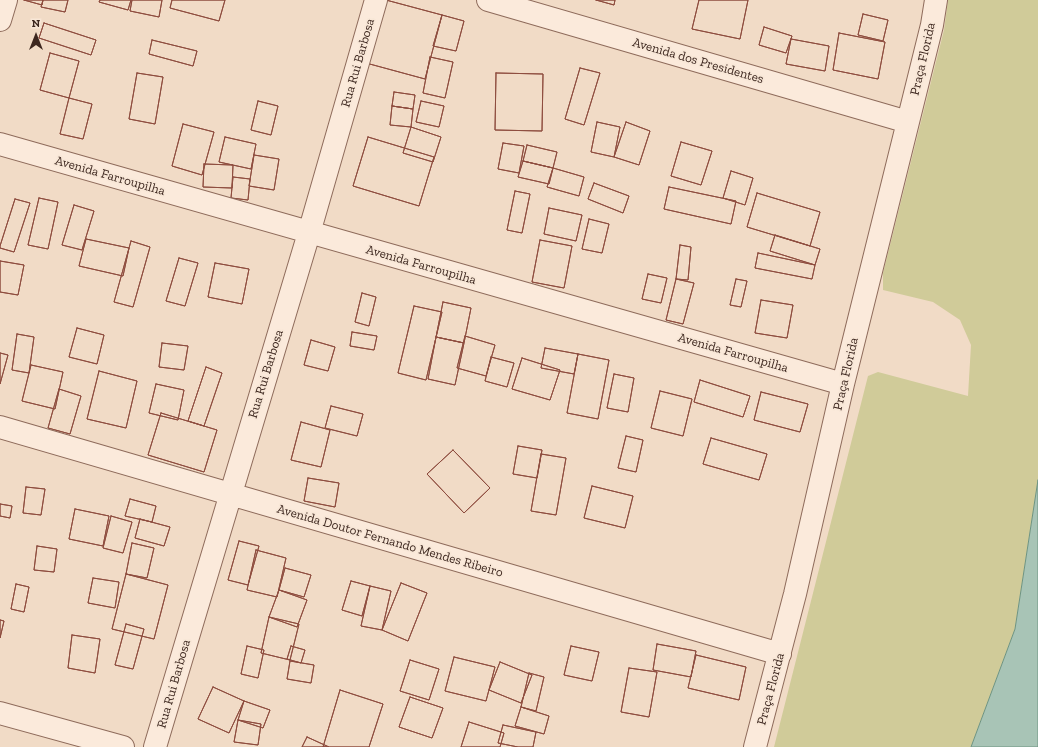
<!DOCTYPE html>
<html>
<head>
<meta charset="utf-8">
<style>
  body { margin:0 }
  #map { position:relative; width:1038px; height:747px; overflow:hidden; background:#f1dbc6; font-family:"Zilla Slab",serif }
  canvas { display:block }
  .north { position:absolute; left:16px; top:16px; width:40px; height:40px; -webkit-text-stroke:3px #f8e7d7; paint-order:stroke; rotate:0deg; font-size:11px; font-weight:700; line-height:16px; text-align:center; color:#3d271f }
  .north::after { content:''; display:block; margin:auto; width:14px; height:18px; background:#3d271f; clip-path:polygon(50% 0,100% 100%,50% 72%,0 100%) }
</style>
</head>
<body>
<div id="map">
<canvas width="1038" height="747"></canvas>
<div class="north">N</div>
</div>
<script>
const c = document.querySelector('canvas').getContext('2d');
c.lineJoin = 'round';
function fillPath(path, color) { c.fillStyle = color; c.fill(path, 'evenodd'); }
const poly = rows => new Path2D(rows.map(r => 'M' + r).join(''));
function trace(path, color, width, dash) { c.strokeStyle = color; c.lineWidth = width; c.lineCap = dash ? 'butt' : 'round'; c.setLineDash(dash || []); c.stroke(path); }
function drawText(font, color, halo, rows, align = 'center') {
  c.font = font + ' "Zilla Slab",serif'; c.lineWidth = 3.5; c.setLineDash([]); c.textBaseline = 'middle'; c.strokeStyle = halo; c.fillStyle = color; for (const [text, x, y, turn = 0] of rows) {
    c.save(); c.translate(x, y); c.rotate((+turn || 0) * Math.PI / 180); c.textAlign = isNaN(turn) ? turn : align; if (halo) c.strokeText(text, 0, 0); c.fillText(text, 0, 0); c.restore();
  }
}
fillPath(poly([
  [948,0,1038,0,1038,480,1015,629,971,747,774,747,868,376,878,372,968,396,971,345,960,320,933,302,883,290,883,273,944,30]
]), '#d0cb99');
const water = poly([
  [1038,480,1038,747,971,747,1015,629,1038,480]
]);
fillPath(water, '#a8c4b6');
trace(water, '#6e9482', 1);
const building = poly([
  [24,0,43,0,42,5,24,0],
  [24,0,43,0,42,5,24,0],
  [43,0,68,0,65,12,41,7,43,0],
  [43,0,68,0,65,12,41,7,43,0],
  [100,0,131,0,128,10,99,2,100,0],
  [100,0,131,0,128,10,99,2,100,0],
  [132,0,162,0,159,17,130,11,132,0],
  [132,0,162,0,159,17,130,11,132,0],
  [172,0,225,0,219,21,170,8,172,0],
  [172,0,225,0,219,21,170,8,172,0],
  [386,0,442,15,425,79,366,63,386,0],
  [386,0,442,15,425,79,366,63,386,0],
  [596,0,615,0,614,5,596,0],
  [596,0,615,0,614,5,596,0],
  [699,0,748,0,740,39,692,29,699,0],
  [699,0,748,0,740,39,692,29,699,0],
  [863,14,888,20,883,41,858,35,863,14],
  [863,14,888,20,883,41,858,35,863,14],
  [442,15,464,21,456,51,433,46,442,15],
  [442,15,464,21,456,51,433,46,442,15],
  [44,23,96,40,91,55,39,38,44,23],
  [44,23,96,40,91,55,39,38,44,23],
  [764,27,792,36,786,53,759,45,764,27],
  [764,27,792,36,786,53,759,45,764,27],
  [839,33,885,42,878,79,833,70,839,33],
  [839,33,885,42,878,79,833,70,839,33],
  [791,39,829,46,825,71,786,64,791,39],
  [791,39,829,46,825,71,786,64,791,39],
  [152,40,197,51,193,66,149,54,152,40],
  [152,40,197,51,193,66,149,54,152,40],
  [50,53,79,61,69,98,40,90,50,53],
  [50,53,79,61,69,98,40,90,50,53],
  [430,57,453,62,445,98,423,93,430,57],
  [430,57,453,62,445,98,423,93,430,57],
  [580,68,600,73,584,125,565,119,580,68],
  [580,68,600,73,584,125,565,119,580,68],
  [137,73,163,77,155,124,129,119,137,73],
  [137,73,163,77,155,124,129,119,137,73],
  [496,73,543,74,542,131,495,130,496,73],
  [496,73,543,74,542,131,495,130,496,73],
  [394,92,415,95,413,109,392,106,394,92],
  [394,92,415,95,413,109,392,106,394,92],
  [69,98,92,104,83,139,60,134,69,98],
  [69,98,92,104,83,139,60,134,69,98],
  [258,101,278,106,271,135,251,130,258,101],
  [258,101,278,106,271,135,251,130,258,101],
  [421,101,444,106,439,127,416,122,421,101],
  [421,101,444,106,439,127,416,122,421,101],
  [392,106,413,109,411,127,390,125,392,106],
  [392,106,413,109,411,127,390,125,392,106],
  [597,122,620,127,614,157,591,152,597,122],
  [597,122,620,127,614,157,591,152,597,122],
  [626,122,650,131,639,165,614,157,626,122],
  [626,122,650,131,639,165,614,157,626,122],
  [183,124,214,132,202,175,172,166,183,124],
  [183,124,214,132,202,175,172,166,183,124],
  [411,127,441,137,433,162,403,153,411,127],
  [411,127,441,137,433,162,403,153,411,127],
  [225,137,256,144,251,169,219,162,225,137],
  [225,137,256,144,251,169,219,162,225,137],
  [368,137,434,157,419,206,353,186,368,137],
  [368,137,434,157,419,206,353,186,368,137],
  [681,142,712,151,701,185,671,176,681,142],
  [681,142,712,151,701,185,671,176,681,142],
  [503,143,524,146,519,173,498,169,503,143],
  [503,143,524,146,519,173,498,169,503,143],
  [527,145,557,152,553,168,523,161,527,145],
  [527,145,557,152,553,168,523,161,527,145],
  [254,155,279,159,274,190,249,186,254,155],
  [254,155,279,159,274,190,249,186,254,155],
  [523,161,553,168,549,184,518,177,523,161],
  [523,161,553,168,549,184,518,177,523,161],
  [204,164,233,165,232,188,203,187,204,164],
  [204,164,233,165,232,188,203,187,204,164],
  [553,168,584,177,579,196,547,187,553,168],
  [553,168,584,177,579,196,547,187,553,168],
  [731,171,753,178,745,205,723,198,731,171],
  [731,171,753,178,745,205,723,198,731,171],
  [233,177,250,179,248,200,231,198,233,177],
  [233,177,250,179,248,200,231,198,233,177],
  [594,183,629,196,623,213,588,199,594,183],
  [594,183,629,196,623,213,588,199,594,183],
  [669,187,736,201,731,224,664,209,669,187],
  [669,187,736,201,731,224,664,209,669,187],
  [515,191,530,194,522,233,507,230,515,191],
  [515,191,530,194,522,233,507,230,515,191],
  [757,193,820,212,810,246,747,227,757,193],
  [757,193,820,212,810,246,747,227,757,193],
  [39,198,58,202,48,249,28,245,39,198],
  [39,198,58,202,48,249,28,245,39,198],
  [15,199,30,203,14,252,0,248,0,246,15,199],
  [15,199,30,203,14,252,0,248,0,246,15,199],
  [74,205,94,211,82,250,62,245,74,205],
  [74,205,94,211,82,250,62,245,74,205],
  [549,208,582,215,576,241,544,234,549,208],
  [549,208,582,215,576,241,544,234,549,208],
  [589,219,609,224,602,253,582,249,589,219],
  [589,219,609,224,602,253,582,249,589,219],
  [775,235,820,249,815,265,770,251,775,235],
  [775,235,820,249,815,265,770,251,775,235],
  [86,239,129,248,123,276,79,266,86,239],
  [86,239,129,248,123,276,79,266,86,239],
  [540,240,572,246,564,288,532,282,540,240],
  [540,240,572,246,564,288,532,282,540,240],
  [131,241,150,247,133,307,114,302,131,241],
  [131,241,150,247,133,307,114,302,131,241],
  [680,245,691,247,688,280,676,279,680,245],
  [680,245,691,247,688,280,676,279,680,245],
  [758,253,815,265,812,279,755,268,758,253],
  [758,253,815,265,812,279,755,268,758,253],
  [179,258,198,263,185,306,166,301,179,258],
  [179,258,198,263,185,306,166,301,179,258],
  [0,261,24,265,18,295,0,292,0,261],
  [0,261,24,265,18,295,0,292,0,261],
  [215,263,249,269,242,304,208,297,215,263],
  [215,263,249,269,242,304,208,297,215,263],
  [648,274,667,278,661,303,642,299,648,274],
  [648,274,667,278,661,303,642,299,648,274],
  [676,279,694,283,683,324,666,320,676,279],
  [676,279,694,283,683,324,666,320,676,279],
  [736,279,747,281,741,307,730,305,736,279],
  [736,279,747,281,741,307,730,305,736,279],
  [362,293,376,297,369,326,355,322,362,293],
  [362,293,376,297,369,326,355,322,362,293],
  [761,300,793,305,787,338,755,333,761,300],
  [761,300,793,305,787,338,755,333,761,300],
  [443,302,471,308,464,343,436,337,443,302],
  [443,302,471,308,464,343,436,337,443,302],
  [414,306,442,312,426,380,398,373,414,306],
  [414,306,442,312,426,380,398,373,414,306],
  [77,328,104,335,97,364,69,357,77,328],
  [77,328,104,335,97,364,69,357,77,328],
  [352,332,377,336,374,350,350,346,352,332],
  [352,332,377,336,374,350,350,346,352,332],
  [17,334,34,337,29,373,12,370,17,334],
  [17,334,34,337,29,373,12,370,17,334],
  [465,336,495,345,486,376,457,368,465,336],
  [465,336,495,345,486,376,457,368,465,336],
  [436,337,464,343,455,385,428,379,436,337],
  [436,337,464,343,455,385,428,379,436,337],
  [311,340,335,347,328,371,304,365,311,340],
  [311,340,335,347,328,371,304,365,311,340],
  [162,343,188,346,184,370,159,367,162,343],
  [162,343,188,346,184,370,159,367,162,343],
  [545,348,578,354,574,374,541,368,545,348],
  [545,348,578,354,574,374,541,368,545,348],
  [0,353,8,355,0,384,0,353],
  [0,353,8,355,0,384,0,353],
  [578,354,609,360,598,419,567,413,578,354],
  [578,354,609,360,598,419,567,413,578,354],
  [491,357,514,363,507,387,485,381,491,357],
  [491,357,514,363,507,387,485,381,491,357],
  [522,358,560,370,550,400,512,389,522,358],
  [522,358,560,370,550,400,512,389,522,358],
  [31,365,63,372,55,409,22,401,31,365],
  [31,365,63,372,55,409,22,401,31,365],
  [206,367,222,373,204,426,188,421,206,367],
  [206,367,222,373,204,426,188,421,206,367],
  [99,371,137,381,126,428,87,419,99,371],
  [99,371,137,381,126,428,87,419,99,371],
  [614,374,634,378,628,412,607,408,614,374],
  [614,374,634,378,628,412,607,408,614,374],
  [700,380,750,396,743,417,694,402,700,380],
  [700,380,750,396,743,417,694,402,700,380],
  [156,384,184,390,178,420,149,413,156,384],
  [156,384,184,390,178,420,149,413,156,384],
  [59,389,81,396,70,434,48,428,59,389],
  [59,389,81,396,70,434,48,428,59,389],
  [660,391,692,399,683,436,651,428,660,391],
  [660,391,692,399,683,436,651,428,660,391],
  [761,392,808,404,800,432,754,420,761,392],
  [761,392,808,404,800,432,754,420,761,392],
  [331,406,363,414,357,436,325,428,331,406],
  [331,406,363,414,357,436,325,428,331,406],
  [161,413,217,430,204,472,148,455,161,413],
  [161,413,217,430,204,472,148,455,161,413],
  [301,422,330,430,321,467,291,460,301,422],
  [301,422,330,430,321,467,291,460,301,422],
  [626,436,643,440,636,472,618,468,626,436],
  [626,436,643,440,636,472,618,468,626,436],
  [711,438,767,454,759,480,703,464,711,438],
  [711,438,767,454,759,480,703,464,711,438],
  [518,446,542,450,537,478,513,474,518,446],
  [518,446,542,450,537,478,513,474,518,446],
  [453,450,490,488,464,513,427,474,453,450],
  [453,450,490,488,464,513,427,474,453,450],
  [541,454,566,458,556,515,531,511,541,454],
  [541,454,566,458,556,515,531,511,541,454],
  [308,478,339,483,335,507,304,501,308,478],
  [308,478,339,483,335,507,304,501,308,478],
  [592,486,633,496,625,528,584,518,592,486],
  [592,486,633,496,625,528,584,518,592,486],
  [26,487,45,489,41,515,23,513,26,487],
  [26,487,45,489,41,515,23,513,26,487],
  [130,499,156,506,152,522,125,516,130,499],
  [130,499,156,506,152,522,125,516,130,499],
  [0,504,12,506,10,518,0,516,0,504],
  [0,504,12,506,10,518,0,516,0,504],
  [75,509,109,516,103,546,69,539,75,509],
  [75,509,109,516,103,546,69,539,75,509],
  [111,516,132,522,123,553,103,548,111,516],
  [111,516,132,522,123,553,103,548,111,516],
  [140,519,170,527,164,546,135,538,140,519],
  [140,519,170,527,164,546,135,538,140,519],
  [239,541,259,546,248,585,228,580,239,541],
  [239,541,259,546,248,585,228,580,239,541],
  [132,543,154,548,147,578,126,574,132,543],
  [132,543,154,548,147,578,126,574,132,543],
  [37,546,57,549,54,572,34,570,37,546],
  [37,546,57,549,54,572,34,570,37,546],
  [256,550,286,558,277,597,247,590,256,550],
  [256,550,286,558,277,597,247,590,256,550],
  [285,568,311,575,304,597,279,590,285,568],
  [285,568,311,575,304,597,279,590,285,568],
  [126,574,168,585,154,639,112,629,126,574],
  [126,574,168,585,154,639,112,629,126,574],
  [93,578,119,582,115,608,88,603,93,578],
  [93,578,119,582,115,608,88,603,93,578],
  [351,581,370,586,362,616,342,610,351,581],
  [351,581,370,586,362,616,342,610,351,581],
  [401,583,427,593,408,641,382,630,401,583],
  [401,583,427,593,408,641,382,630,401,583],
  [16,584,29,587,24,612,11,609,16,584],
  [16,584,29,587,24,612,11,609,16,584],
  [370,586,391,591,382,630,361,626,370,586],
  [370,586,391,591,382,630,361,626,370,586],
  [279,590,307,600,297,627,269,617,279,590],
  [279,590,307,600,297,627,269,617,279,590],
  [269,617,299,624,290,660,261,653,269,617],
  [269,617,299,624,290,660,261,653,269,617],
  [0,620,4,621,0,638,0,620],
  [0,620,4,621,0,638,0,620],
  [126,624,144,629,133,669,115,665,126,624],
  [126,624,144,629,133,669,115,665,126,624],
  [72,635,100,639,95,673,68,668,72,635],
  [72,635,100,639,95,673,68,668,72,635],
  [657,644,696,651,691,677,653,670,657,644],
  [657,644,696,651,691,677,653,670,657,644],
  [247,646,264,650,258,678,241,674,247,646],
  [247,646,264,650,258,678,241,674,247,646],
  [291,646,305,650,301,663,287,659,291,646],
  [291,646,305,650,301,663,287,659,291,646],
  [571,646,599,652,592,681,564,675,571,646],
  [571,646,599,652,592,681,564,675,571,646],
  [696,655,746,667,739,700,688,688,696,655],
  [696,655,746,667,739,700,688,688,696,655],
  [454,657,495,667,486,701,445,691,454,657],
  [454,657,495,667,486,701,445,691,454,657],
  [410,660,439,669,429,700,400,691,410,660],
  [410,660,439,669,429,700,400,691,410,660],
  [290,661,314,665,311,683,287,679,290,661],
  [290,661,314,665,311,683,287,679,290,661],
  [500,662,532,675,521,703,489,690,500,662],
  [500,662,532,675,521,703,489,690,500,662],
  [629,668,657,672,649,717,621,712,629,668],
  [629,668,657,672,649,717,621,712,629,668],
  [529,673,544,677,536,711,521,707,529,673],
  [529,673,544,677,536,711,521,707,529,673],
  [213,687,244,701,229,733,198,719,213,687],
  [213,687,244,701,229,733,198,719,213,687],
  [340,690,383,704,369,747,323,747,340,690],
  [340,690,383,704,369,747,323,747,340,690],
  [410,697,443,708,432,738,399,727,410,697],
  [410,697,443,708,432,738,399,727,410,697],
  [244,701,270,710,263,728,238,720,244,701],
  [244,701,270,710,263,728,238,720,244,701],
  [521,707,549,716,544,734,515,726,521,707],
  [521,707,549,716,544,734,515,726,521,707],
  [238,720,261,724,258,745,234,742,238,720],
  [238,720,261,724,258,745,234,742,238,720],
  [469,722,504,733,500,747,461,747,469,722],
  [469,722,504,733,500,747,461,747,469,722],
  [503,725,536,732,533,747,518,747,498,743,503,725],
  [503,725,536,732,533,747,518,747,498,743,503,725],
  [307,737,329,747,302,747,307,737],
  [307,737,329,747,302,747,307,737]
]);
fillPath(building, '#d18c7a');
trace(building, '#8e4d3f', 1);
const minor = poly([
  [488,0,908,122],
  [0,20,6,0],
  [0,144,843,384],
  [0,427,780,654],
  [0,713,123,747],
  [155,747,309,233,376,0],
  [755,747,795,594,843,384,932,25,936,0]
]);
trace(minor, '#8e6b5b', 24);
trace(minor, '#fbeadb', 22);
drawText('13px', '#3d271f', '#f8e7d7', [
  ["Praça Florida",923,59,-77],
  ["Avenida dos Presidentes",698,61,16],
  ["Rua Rui Barbosa",358,63,-74],
  ["Avenida Farroupilha",110,176,16],
  ["Avenida Farroupilha",421,265,16],
  ["Avenida Farroupilha",733,353,16],
  ["Rua Rui Barbosa",266,374,-73],
  ["Praça Florida",846,374,-77],
  ["Avenida Doutor Fernando Mendes Ribeiro",390,541,16],
  ["Rua Rui Barbosa",174,684,-74],
  ["Praça Florida",771,689,-75]
]);
</script>
</body>
</html>
